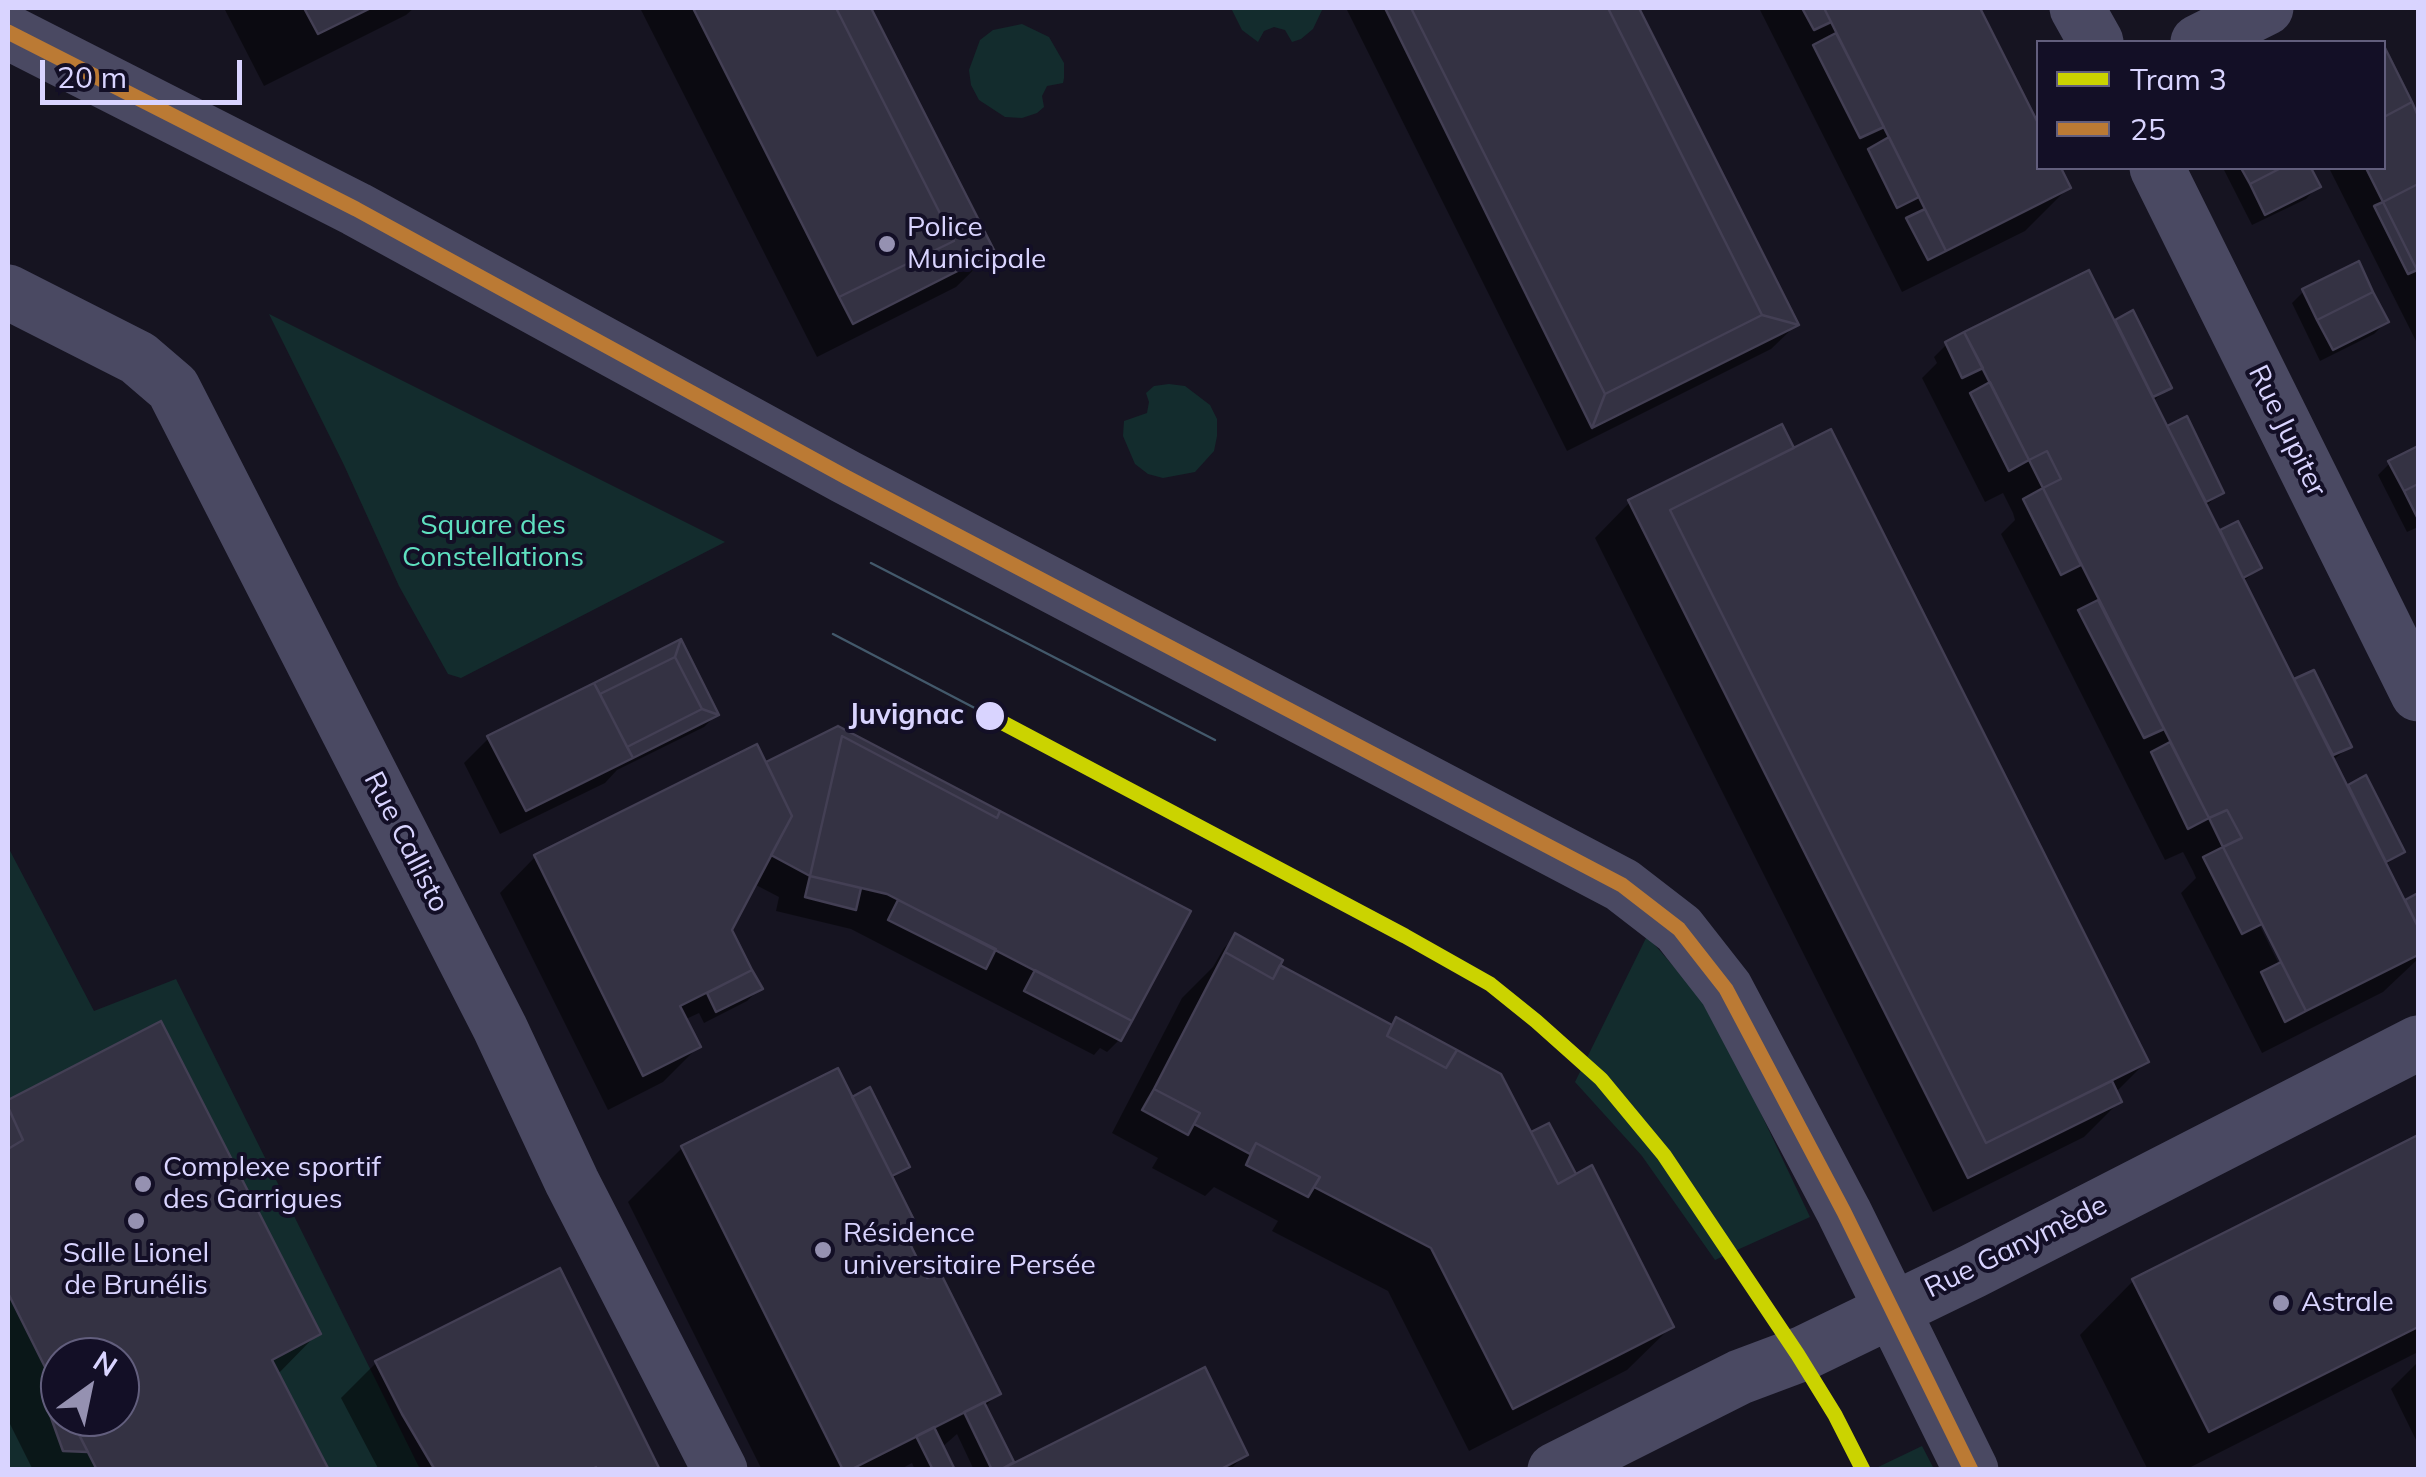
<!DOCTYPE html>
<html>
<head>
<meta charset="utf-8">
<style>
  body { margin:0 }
  #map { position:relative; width:2426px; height:1477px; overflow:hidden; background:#161421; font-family:Mulish,sans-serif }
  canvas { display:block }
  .frame { position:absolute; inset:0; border:10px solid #d9d4ff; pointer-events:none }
  .legend { position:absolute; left:2036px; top:40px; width:350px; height:130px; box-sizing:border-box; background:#130f26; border:2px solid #625e7d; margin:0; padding:12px 18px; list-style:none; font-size:30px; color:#d9d4ff }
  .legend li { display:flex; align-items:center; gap:20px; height:50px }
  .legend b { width:50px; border:2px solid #625e7d }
  .north { position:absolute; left:40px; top:1337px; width:100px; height:100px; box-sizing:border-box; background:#130f26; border:2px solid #625e7d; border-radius:50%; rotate:33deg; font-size:28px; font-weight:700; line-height:40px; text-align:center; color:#d9d4ff }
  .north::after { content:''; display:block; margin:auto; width:35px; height:45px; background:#9591b1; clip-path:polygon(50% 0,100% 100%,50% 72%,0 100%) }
  .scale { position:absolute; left:40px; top:60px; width:202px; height:45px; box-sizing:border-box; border:5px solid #d9d4ff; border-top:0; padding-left:12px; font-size:30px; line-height:35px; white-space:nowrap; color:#d9d4ff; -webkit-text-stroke:8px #130f26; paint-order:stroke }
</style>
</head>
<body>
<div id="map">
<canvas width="2426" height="1477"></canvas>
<div class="frame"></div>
<ul class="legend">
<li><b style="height:12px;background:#cbd300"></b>Tram 3</li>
<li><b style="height:12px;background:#bb7a34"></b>25</li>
</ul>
<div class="north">N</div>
<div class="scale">20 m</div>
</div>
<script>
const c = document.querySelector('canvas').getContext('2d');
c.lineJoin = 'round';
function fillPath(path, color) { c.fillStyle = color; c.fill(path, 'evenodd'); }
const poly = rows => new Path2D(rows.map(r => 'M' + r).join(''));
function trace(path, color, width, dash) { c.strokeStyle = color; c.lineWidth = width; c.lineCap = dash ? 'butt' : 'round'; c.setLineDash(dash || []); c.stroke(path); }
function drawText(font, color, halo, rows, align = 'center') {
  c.font = font + ' Mulish,sans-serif'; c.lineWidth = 8; c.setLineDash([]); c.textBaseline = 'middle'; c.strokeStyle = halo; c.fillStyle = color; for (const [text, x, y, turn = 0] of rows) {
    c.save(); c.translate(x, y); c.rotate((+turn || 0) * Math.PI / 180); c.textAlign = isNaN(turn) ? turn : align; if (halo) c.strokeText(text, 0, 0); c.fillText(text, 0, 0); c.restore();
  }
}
fillPath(poly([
  [1231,8,1323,8,1313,29,1301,39,1292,42,1285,30,1274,27,1264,31,1258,42,1242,30],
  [1022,24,1049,37,1064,63,1064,78,1063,83,1047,86,1042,96,1044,107,1037,113,1022,118,1005,117,979,100,971,85,969,70,980,40,993,30],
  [269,314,725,542,461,678,448,674,399,586,344,465],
  [1169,384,1185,386,1210,405,1217,419,1217,436,1214,451,1195,472,1163,478,1148,474,1135,464,1123,436,1124,421,1147,413,1149,402,1146,393,1154,386],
  [8,847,94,1011,176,979,420,1469,8,1469],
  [60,1357,120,1357,120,1417,60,1417],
  [1647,936,1697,993,1729,1046,1810,1217,1715,1260,1642,1156,1575,1082],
  [1922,1446,1934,1469,1874,1469]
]), '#132c2d');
fillPath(poly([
  [224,8,414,8,406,15,264,86],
  [640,8,869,8,992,252,956,287,817,357],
  [1346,8,1636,8,1796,325,1771,349,1567,451],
  [1759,8,1978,8,2038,128,2038,168,2058,168,2068,188,2025,231,1902,292],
  [2384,52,2418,121,2418,345,2329,168,2384,168],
  [2223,168,2308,168,2318,186,2306,199,2252,225],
  [2304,291,2386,322,2374,334,2320,361,2292,303],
  [2116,322,2169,387,2152,402,2166,429,2186,419,2221,492,2205,507,2219,534,2221,532,2259,568,2243,582,2294,684,2296,681,2349,747,2332,761,2347,789,2349,787,2402,851,2385,866,2404,903,2418,895,2418,959,2383,992,2262,1053,2181,893,2196,878,2193,871,2183,852,2165,860,2001,534,2015,520,2013,513,2003,493,1985,502,1922,378,1937,363,1934,357,1947,344],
  [2263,920,2285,964,2279,964,2259,924],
  [2418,449,2418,527,2407,532,2378,475,2390,463],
  [1630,502,2146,1062,2115,1093,2119,1102,2084,1137,1933,1212,1595,538],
  [680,643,716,715,704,727,617,770,605,783,500,834,464,763,489,738],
  [838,728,1119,1040,1107,1052,1100,1048,1094,1055,851,929,776,911,779,897,754,884,730,930,759,989,747,1001,704,1023,699,1013,684,1020,698,1047,663,1082,608,1110,500,893,535,857,765,766],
  [1236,936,1277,967,1390,1027,1397,1020,1530,1136,1575,1177,1671,1327,1627,1370,1469,1451,1388,1291,1272,1231,1278,1221,1214,1187,1205,1196,1152,1168,1158,1158,1112,1133,1182,998,1213,967,1224,948],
  [160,1024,318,1333,277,1375,326,1470,33,1470,8,1420,8,1103],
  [60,1357,120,1357,120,1417,60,1417],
  [852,1100,907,1166,891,1180,912,1222,901,1232,926,1282,998,1393,984,1408,1011,1462,1004,1470,974,1470,957,1434,941,1448,952,1470,915,1470,912,1463,899,1470,762,1470,628,1202,682,1148],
  [2418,1137,2418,1352,2185,1470,2148,1470,2080,1335,2133,1281],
  [2418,1362,2418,1444,2391,1389],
  [376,1363,658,1470,379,1470,341,1398],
  [1245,1454,1230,1470,1006,1470]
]), '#0007');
const building = poly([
  [304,8,371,8,318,34,304,8],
  [693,8,836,8,954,241,839,297,693,8],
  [836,8,871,8,995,252,853,324,839,297,954,241,836,8],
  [1385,8,1411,8,1605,394,1592,428,1385,8],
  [1411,8,1608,8,1762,315,1605,394,1411,8],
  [1608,8,1639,8,1799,325,1762,315,1608,8],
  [1802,8,1824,8,1831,22,1814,30,1802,8],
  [1824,8,1980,8,2038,123,2038,168,2061,168,2071,188,1946,251,1824,8],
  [1836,33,1884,127,1860,138,1813,45,1836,33],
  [2384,46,2412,102,2384,117,2384,46],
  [2412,102,2418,116,2418,184,2383,202,2366,168,2384,168,2384,117,2412,102],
  [1889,137,1919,197,1897,208,1868,149,1889,137],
  [2241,168,2281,168,2250,184,2241,168],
  [2281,168,2311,168,2321,187,2265,215,2250,184,2281,168],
  [2418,184,2418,269,2417,270,2383,202,2418,184],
  [2383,202,2417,270,2408,274,2374,206,2383,202],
  [1925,209,1946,251,1928,260,1906,218,1925,209],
  [2359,261,2373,292,2317,320,2302,289,2359,261],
  [2089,270,2418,927,2418,955,2306,1011,2223,847,2242,838,2227,810,2209,818,2043,488,2061,479,2047,451,2029,460,1964,332,2089,270],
  [2373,292,2389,322,2333,350,2317,320,2373,292],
  [2133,310,2172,388,2153,397,2115,320,2133,310],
  [1762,315,1799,325,1592,428,1605,394,1762,315],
  [1964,332,1983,368,1962,378,1945,342,1964,332],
  [1990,382,2029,460,2009,471,1970,393,1990,382],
  [2187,416,2224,493,2206,502,2167,426,2187,416],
  [1782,424,1794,448,1670,510,1986,1143,2112,1081,2122,1102,1968,1178,1628,500,1782,424],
  [1831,429,2149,1062,1986,1143,1670,510,1831,429],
  [2418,446,2418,484,2404,491,2388,461,2418,446],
  [2047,451,2061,479,2043,488,2029,460,2047,451],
  [2418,484,2418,519,2404,491,2418,484],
  [2043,488,2081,565,2061,575,2023,499,2043,488],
  [2238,521,2262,568,2243,578,2220,530,2238,521],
  [2098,600,2164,729,2144,738,2078,610,2098,600],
  [681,639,675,657,600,694,594,683,681,639],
  [681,639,719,715,702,709,675,657,681,639],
  [675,657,702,709,627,747,600,694,675,657],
  [2314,670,2352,747,2333,755,2294,679,2314,670],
  [594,683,633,758,526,811,487,736,594,683],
  [702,709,719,715,633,758,627,747,702,709],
  [838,726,1000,811,997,818,842,736,810,876,771,855,792,816,766,762,838,726],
  [842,736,997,818,1000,811,1191,911,1132,1021,887,894,810,876,842,736],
  [2170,742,2209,818,2188,829,2151,752,2170,742],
  [757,744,792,816,732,930,752,970,680,1006,701,1047,643,1076,534,855,757,744],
  [2366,775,2405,852,2386,862,2348,785,2366,775],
  [2227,810,2242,838,2223,847,2209,818,2227,810],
  [2223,847,2262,924,2242,934,2203,857,2223,847],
  [810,876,861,888,856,910,805,897,810,876],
  [2418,893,2418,927,2405,900,2418,893],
  [898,900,996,949,986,969,888,920,898,900],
  [1235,933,1283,960,1273,979,1225,952,1235,933],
  [1225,952,1273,979,1280,965,1392,1025,1387,1036,1446,1068,1457,1050,1501,1074,1558,1184,1592,1165,1674,1327,1513,1409,1431,1248,1314,1187,1320,1177,1256,1143,1250,1154,1194,1124,1200,1113,1154,1089,1225,952],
  [2281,962,2306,1011,2285,1022,2261,972,2281,962],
  [752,970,763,989,716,1012,707,993,752,970],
  [1035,970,1132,1021,1121,1041,1024,991,1035,970],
  [1396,1017,1457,1050,1446,1068,1387,1036,1396,1017],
  [161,1021,321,1334,272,1360,329,1470,97,1470,70,1417,120,1417,120,1357,60,1357,60,1397,8,1293,8,1149,23,1140,8,1107,8,1100,161,1021],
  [838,1068,915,1222,902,1228,927,1278,940,1272,1001,1394,850,1470,843,1470,681,1146,838,1068],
  [870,1087,910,1167,892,1176,852,1097,870,1087],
  [1154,1089,1200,1113,1188,1135,1142,1110,1154,1089],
  [8,1107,23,1140,8,1149,8,1107],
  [1549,1123,1576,1174,1558,1184,1531,1132,1549,1123],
  [2418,1135,2418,1327,2209,1432,2132,1279,2418,1135],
  [1256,1143,1320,1177,1308,1197,1246,1165,1256,1143],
  [560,1268,660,1470,597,1470,596,1467,590,1470,435,1470,402,1414,375,1361,560,1268],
  [1205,1367,1248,1455,1219,1470,1000,1470,1205,1367],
  [984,1402,1014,1462,1000,1470,992,1470,964,1412,984,1402],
  [60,1407,60,1417,70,1417,88,1452,63,1451,49,1412,60,1407],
  [934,1427,955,1470,933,1470,916,1436,934,1427]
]);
fillPath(building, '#343243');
trace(building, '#433f54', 2.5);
trace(poly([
  [2077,8,2096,42],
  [8,32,356,209,846,477,1622,885,1679,929,1726,989,1844,1212,1971,1470],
  [2198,42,2266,8],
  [2157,168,2418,694],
  [8,292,138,358,173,388,500,1028,572,1182,720,1470],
  [1555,1470,1740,1377,1804,1353,1973,1271,2418,1043]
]), '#4a4962', 55);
trace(poly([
  [871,563,1215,740],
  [833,634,990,716]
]), '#43596b', 2.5);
trace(poly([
  [8,32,356,209,846,477,1622,885,1679,929,1726,989,1844,1212,1971,1470]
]), '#bb7a34', 15);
trace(poly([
  [990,716,1405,936,1490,984,1536,1021,1601,1079,1664,1155,1798,1355,1835,1415,1863,1470]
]), '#cbd300', 15);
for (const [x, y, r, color] of [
  [887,244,10,"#9591b1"],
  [990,716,16,"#d9d4ff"],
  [143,1184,10,"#9591b1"],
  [136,1221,10,"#9591b1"],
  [823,1250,10,"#9591b1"],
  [2281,1303,10,"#9591b1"]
]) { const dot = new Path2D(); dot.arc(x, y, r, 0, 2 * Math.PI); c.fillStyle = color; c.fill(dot); trace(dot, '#130f26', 4); }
drawText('28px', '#d9d4ff', '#130f26', [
  ["Police",907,228],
  ["Municipale",907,260],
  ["Complexe sportif",163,1168],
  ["des Garrigues",163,1200],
  ["Résidence",843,1234],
  ["universitaire Persée",843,1266],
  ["Salle Lionel",136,1254,"center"],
  ["de Brunélis",136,1286,"center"],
  ["Astrale",2301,1303]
], 'left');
drawText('28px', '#d9d4ff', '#130f26', [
  ["Rue Jupiter",2287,431,64],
  ["Rue Callisto",406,842,63],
  ["Rue Ganymède",2016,1247,-26]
]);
drawText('28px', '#5fe0c0', '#130f26', [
  ["Square des",493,526],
  ["Constellations",493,558]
]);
drawText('bold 28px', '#d9d4ff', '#130f26', [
  ["Juvignac",964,716]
], 'right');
</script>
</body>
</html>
